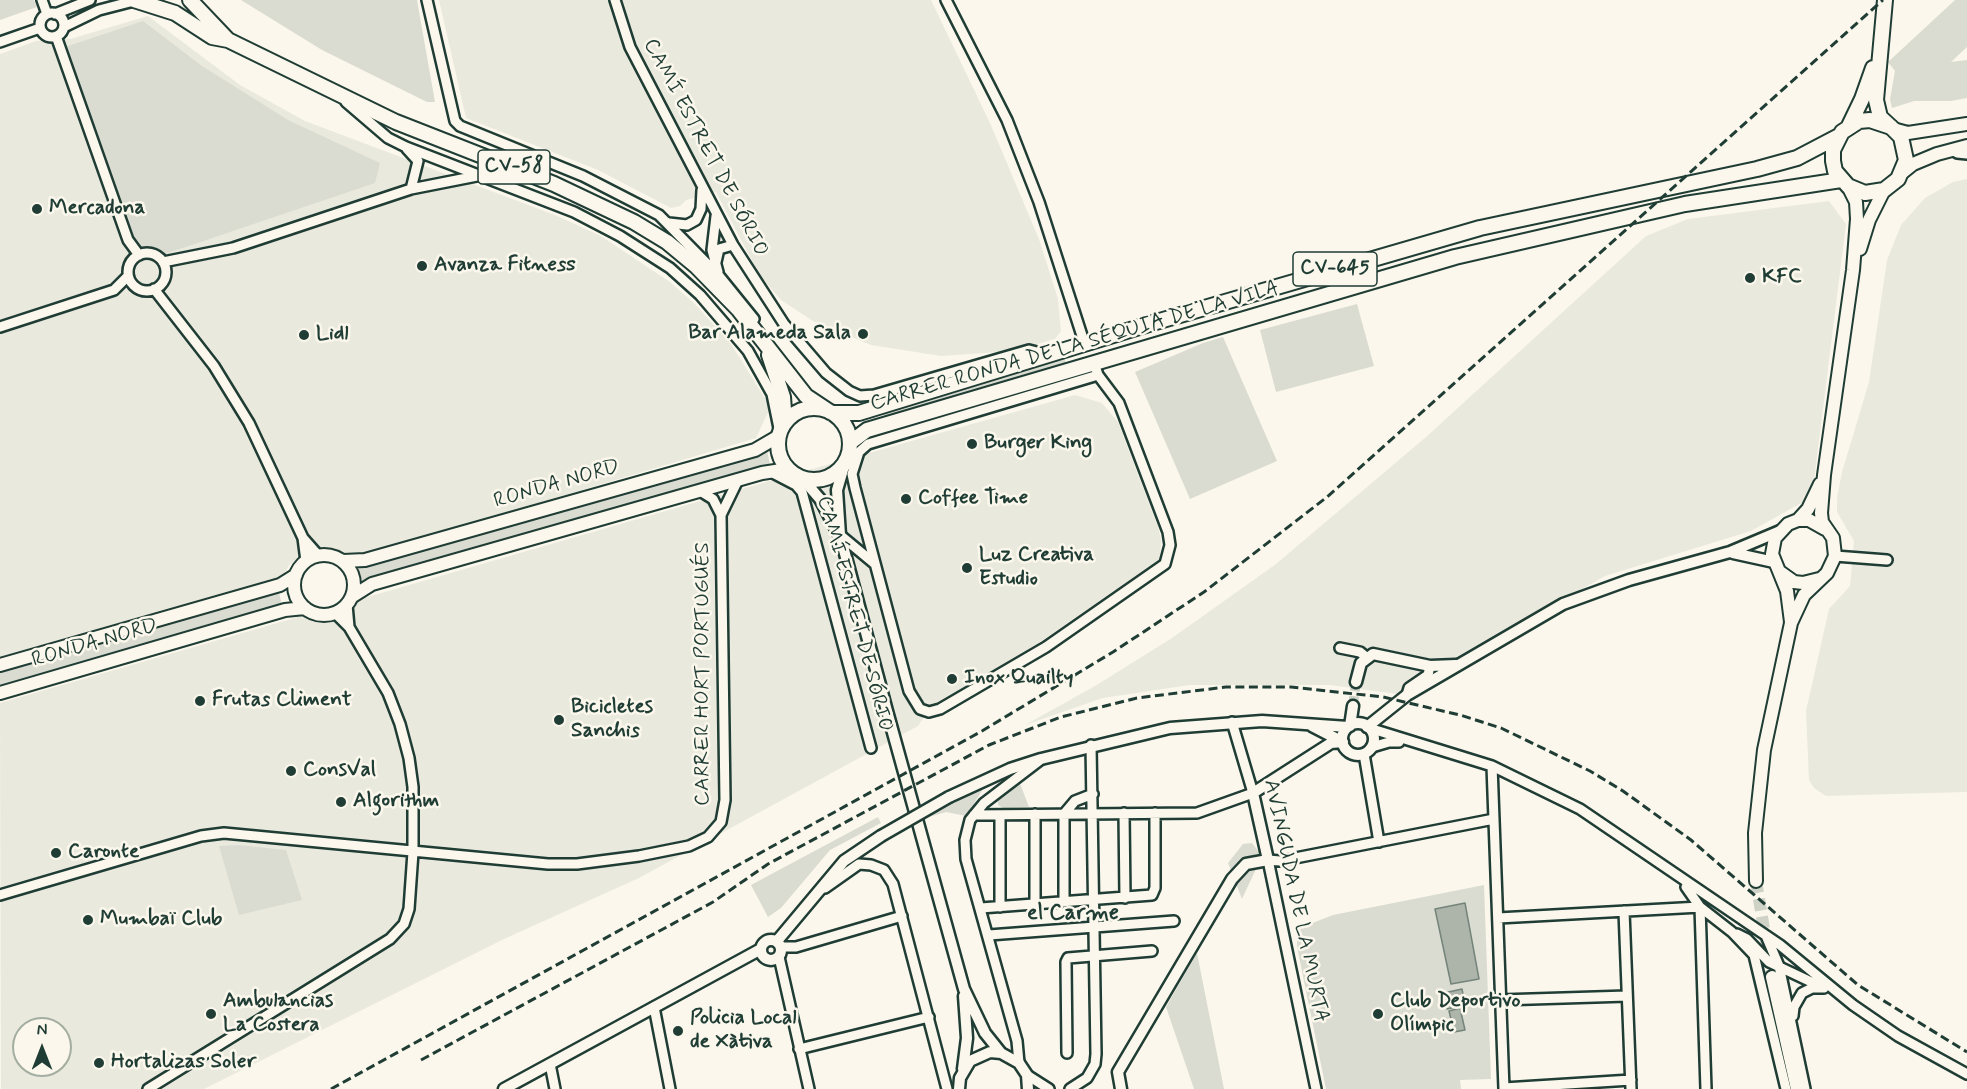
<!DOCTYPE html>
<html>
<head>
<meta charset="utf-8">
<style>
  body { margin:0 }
  #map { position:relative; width:1967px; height:1089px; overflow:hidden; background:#fbf7ec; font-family:Mynerve,sans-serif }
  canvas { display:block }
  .north { position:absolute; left:12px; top:1017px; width:60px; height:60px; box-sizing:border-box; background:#fbf7ec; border:2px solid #a3ada2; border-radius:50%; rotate:0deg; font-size:16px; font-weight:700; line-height:24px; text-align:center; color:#1f3d34 }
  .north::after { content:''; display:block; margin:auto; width:21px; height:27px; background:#1f3d34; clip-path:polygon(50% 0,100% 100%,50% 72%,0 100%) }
</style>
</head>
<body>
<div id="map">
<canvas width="1967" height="1089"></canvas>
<div class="north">N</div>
</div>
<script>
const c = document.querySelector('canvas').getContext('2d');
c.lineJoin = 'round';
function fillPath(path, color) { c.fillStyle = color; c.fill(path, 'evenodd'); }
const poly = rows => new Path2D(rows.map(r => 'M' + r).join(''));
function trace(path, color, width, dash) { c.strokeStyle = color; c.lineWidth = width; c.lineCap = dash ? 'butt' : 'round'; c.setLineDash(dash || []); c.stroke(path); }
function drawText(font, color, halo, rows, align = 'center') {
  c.font = font + ' Mynerve,sans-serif'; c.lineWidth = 5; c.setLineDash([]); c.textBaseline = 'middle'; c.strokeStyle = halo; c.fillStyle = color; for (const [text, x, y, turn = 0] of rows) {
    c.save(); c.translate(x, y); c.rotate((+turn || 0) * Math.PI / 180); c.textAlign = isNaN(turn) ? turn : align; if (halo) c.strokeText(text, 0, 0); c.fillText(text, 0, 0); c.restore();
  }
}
fillPath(poly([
  [439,0,931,0,990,123,1039,239,1058,299,1061,331,1055,339,1013,351,941,356,871,345,813,321,781,300,760,276,716,192,686,200,680,206,671,208,598,170,466,118],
  [148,16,240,85,305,121,555,215,601,236,670,282,694,303,731,344,766,400,770,408,756,438,351,559,325,547,309,551,289,565,282,578,0,659,0,54,36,41,70,39],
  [1967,179,1967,792,1826,796,1814,788,1809,780,1806,711,1829,609,1850,586,1854,541,1837,512,1837,498,1842,472,1869,382,1887,260,1901,225,1925,198,1953,182],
  [1829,201,1846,224,1812,497,1751,531,1605,576,1397,694,1330,685,1190,685,1103,698,1025,725,1095,686,1172,638,1276,564,1426,437,1646,236,1688,219],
  [1075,395,1102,403,1118,422,1159,530,1161,540,1160,559,1037,644,930,708,918,726,639,878,504,939,204,1089,1,1089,0,703,773,480],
  [24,1029,60,1029,60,1065,24,1065]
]), '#eae9de');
fillPath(poly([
  [0,0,34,0,37,7,0,20],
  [241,0,417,0,435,102,427,102,322,50],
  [1955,0,1967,0,1967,47,1951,62,1967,60,1967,98,1951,101,1914,101,1892,108,1890,99,1895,71,1888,62],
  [143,21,202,66,288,120,380,163,375,183,159,256,149,256,139,249,62,48],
  [1357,304,1374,366,1276,392,1260,330],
  [1223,337,1277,461,1190,499,1135,372,1203,343],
  [1064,357,1067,366,886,419,883,411],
  [767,450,770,465,363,584,358,567],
  [278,589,282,605,0,687,0,671],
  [1019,781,1029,807,1003,808,998,805,998,796],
  [985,786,966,816,946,812,929,817],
  [878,817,881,823,830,850,781,908,768,917,751,885],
  [1252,843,1262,856,1242,899,1228,863,1243,844],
  [239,845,286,850,302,900,239,915,219,846],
  [1484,885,1491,1079,1460,1080,1461,1089,1326,1089,1297,947,1297,929,1333,915],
  [1197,953,1224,1089,1194,1089,1166,1007]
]), '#dbdcd1');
const water = poly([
  [1465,903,1479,979,1451,984,1435,909,1465,903],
  [1462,989,1465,1005,1447,1009,1444,993,1462,989],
  [1460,1008,1465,1030,1454,1032,1449,1011,1460,1008]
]);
fillPath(water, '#adb4aa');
trace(water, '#74847b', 1.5);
trace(poly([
  [1353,706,1356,682]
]), '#cfd2c7', 10, [10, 5]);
trace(poly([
  [1756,881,1772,977]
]), '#cfd2c7', 12, [12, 6]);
const minor = poly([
  [42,0,47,14],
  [427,0,455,121,460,126,583,176,659,215,720,277,754,319],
  [615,0,630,47,733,245,784,324,826,373,849,391,860,396,874,395,1029,350,1049,355],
  [946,0,1007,120,1039,202,1085,345],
  '40 25a12 12 0 1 1 24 0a12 12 0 1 1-24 0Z',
  [55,14,90,0],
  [64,27,99,10,134,1],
  [56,36,128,240,139,255],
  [0,42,40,28],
  [346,102,388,138,406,147,574,212,620,236,670,268,700,295,748,351,772,394,780,433],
  [407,149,418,161,411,189],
  [1953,150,1957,153,1967,154],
  [716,216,712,250,718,272],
  [669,223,687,225,696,220,701,209,702,190],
  '128 272a19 19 0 1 1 38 0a19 19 0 1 1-38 0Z',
  [163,262,233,248,411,189,477,176],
  [716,262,719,249,733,245],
  [154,289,214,366,249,423,303,538],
  [0,327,114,290,128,276],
  [1094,363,1098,375,1119,403,1168,532,1170,545,1165,564,1046,647,940,709,929,712,920,709,909,691,855,488,852,474,859,452,868,444,1098,375],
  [771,472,796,485,802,492,871,748],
  [700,491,713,499,721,515,738,480],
  [840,535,875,564],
  [1835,556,1887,560],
  [306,561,303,538,318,555],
  [335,613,349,627,347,605],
  [1340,648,1360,652,1366,657],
  [1407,695,1409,688,1428,675,1430,666],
  [1369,728,1492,766,1580,809,1780,945,1853,1005,1898,1036,1967,1074],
  [1372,747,1389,742,1399,742],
  [1364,754,1379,842],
  [1492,766,1504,1089],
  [1124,813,1125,898],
  [1035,814,1035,904],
  [1064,814,1064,902],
  [1064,814,1075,801,1093,794],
  [974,815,1197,813,1253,793,1232,722],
  [1000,815,1000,907],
  [1686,887,1700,907,1732,932,1754,955,1786,1089],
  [825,888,859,864,871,865,884,870,893,884,947,1089],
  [0,895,201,836,224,833,548,864,577,864,639,856,689,846,708,837,721,822,725,800,721,515],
  [981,908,1152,895,1155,888,1155,813],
  [1624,911,1631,1089],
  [1498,918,1700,907,1706,1089],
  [1737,934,1747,939,1769,962,1824,988],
  [989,935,1174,921],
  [1767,938,1779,966,1805,1089],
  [781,947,796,947,902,916],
  [779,957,809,1089],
  [1500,1000,1627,996],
  [654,1007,670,1089],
  [1793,1016,1794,1007,1802,993,1812,988,1822,988],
  [799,1049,929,1017],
  [1067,1053,1066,962,1068,958,1152,951],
  [1019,1063,1017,1041,966,859,965,840,970,820,984,803,1039,761],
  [550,1064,555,1089],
  [1027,1075,1049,1089],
  [1504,1088,1631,1080],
  [148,1089,390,939,404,924,409,909,413,852,413,787,409,758,400,724,388,693,349,627],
  [1070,1089,1087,1078,1095,1064,1096,1054,1091,745],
  [1316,1089,1268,860,1280,861,1494,819]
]);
const tertiary = poly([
  [844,466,837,490,840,535,887,711,964,989,985,1033,1001,1053],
  [802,478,820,499,838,533],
  [1733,553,1774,562],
  [1356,682,1361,663,1373,654,1430,666,1456,665],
  '1342 739a16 16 0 1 1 32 0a16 16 0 1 1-32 0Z',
  [1312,726,1343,742],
  [1350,726,1353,706],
  [1367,727,1407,695,1563,604,1629,580,1730,552,1780,531],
  [949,797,1010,769,1041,759,1170,728,1262,721,1348,727],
  '761 950a10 10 0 1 1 20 0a10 10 0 1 1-20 0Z',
  [777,941,844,861,881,836],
  [963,1069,967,1038,964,996],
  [504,1089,761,949],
  [959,1089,960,1078,970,1061,990,1052,1001,1053,1019,1063,1027,1075,1028,1089],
  [1121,1089,1118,1072,1232,879,1246,864,1268,860,1253,793,1331,743,1343,742]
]);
const secondary = poly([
  [1893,129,1908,133,1967,124],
  [1903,172,1913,164,1937,154,1967,146],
  [1860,249,1869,220,1884,190],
  [1798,520,1808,509,1820,484],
  '294 585a30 30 0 1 1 60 0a30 30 0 1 1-60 0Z',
  [343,561,365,560,755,450,779,436],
  [1780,572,1794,582,1803,583,1819,579],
  [353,596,372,584,762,473,788,469],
  [1791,622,1787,591,1772,554,1775,538,1788,524,1798,520,1809,520,1825,529],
  [0,665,280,585,296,575],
  [0,693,285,610,305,608],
  [1756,881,1755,833,1764,750,1791,623,1804,595,1827,573,1835,556,1833,538,1822,522,1821,513,1824,475,1853,270,1857,219,1856,202,1848,186],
  [1772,977,1797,1089]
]);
const primary = poly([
  [134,0,175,13,212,37,228,40,396,122,554,184,634,222,667,242,696,266,738,309,806,396,830,412],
  [190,0,228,40],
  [1885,0,1876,100,1880,117,1893,129,1901,137,1906,160,1898,179,1884,190,1865,193,1848,186,1835,171,1833,161,1833,150,1842,132,1859,121,1870,120,1891,127],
  [1849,126,1862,99,1873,68],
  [769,355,783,397,785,423],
  '778 444a36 36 0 1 1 72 0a36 36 0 1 1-72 0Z',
  [833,413,859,413,1156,322,1480,228,1757,169,1797,158,1839,136],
  [851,442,867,430,1455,257,1685,204,1841,180]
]);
trace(minor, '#1f3d34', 14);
trace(tertiary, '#1f3d34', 15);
trace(secondary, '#1f3d34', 16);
trace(primary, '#1f3d34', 18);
trace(minor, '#fbf7ec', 9);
trace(tertiary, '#fbf7ec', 10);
trace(secondary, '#fbf7ec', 12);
trace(primary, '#fbf7ec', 14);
trace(poly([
  [421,1060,713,902,768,864,989,745,1061,717,1137,698,1226,687,1291,687,1383,697,1460,715,1501,728,1590,771,1623,791,1691,840,1858,985,1967,1052],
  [331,1089,982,731,1113,652,1204,592,1327,497,1883,0]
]), '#1f3d34', 3, [9, 4.5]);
const tertiaryBridge = poly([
  [881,836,949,797]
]);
trace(tertiaryBridge, '#1f3d34', 15, []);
trace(tertiaryBridge, '#fbf7ec', 10);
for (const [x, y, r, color] of [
  [37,209,6,"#1f3d34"],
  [422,266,6,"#1f3d34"],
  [1750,278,6,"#1f3d34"],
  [863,334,6,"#1f3d34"],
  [304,335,6,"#1f3d34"],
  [972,444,6,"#1f3d34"],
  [906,499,6,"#1f3d34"],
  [967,568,6,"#1f3d34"],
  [952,679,6,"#1f3d34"],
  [200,701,6,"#1f3d34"],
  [559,720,6,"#1f3d34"],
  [291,771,6,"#1f3d34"],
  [341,802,6,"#1f3d34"],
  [56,853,6,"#1f3d34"],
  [88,920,6,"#1f3d34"],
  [211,1014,6,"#1f3d34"],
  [1378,1014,6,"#1f3d34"],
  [678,1031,6,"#1f3d34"],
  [99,1063,6,"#1f3d34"]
]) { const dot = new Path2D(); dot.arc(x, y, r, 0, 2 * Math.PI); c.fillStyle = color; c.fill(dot); trace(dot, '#fbf7ec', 2); }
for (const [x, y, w] of [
  [514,167,72],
  [1335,269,84]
]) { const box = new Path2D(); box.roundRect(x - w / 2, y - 17, w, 34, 4.5); c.fillStyle = '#fbf7ec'; c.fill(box); trace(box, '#1f3d34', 1.5); }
drawText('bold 20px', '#1f3d34', null, [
  ["CV-58",514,167],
  ["CV-645",1335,269]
]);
drawText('21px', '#1f3d34', '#fbf7ec', [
  ["CAMÍ ESTRET DE SÓRIO",705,148,62],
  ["CARRER RONDA DE LA SÉQUIA DE LA VILA",1075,347,-16],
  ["RONDA NORD",557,485,-16],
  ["CAMÍ ESTRET DE SÓRIO",854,614,75],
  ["RONDA NORD",95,644,-16],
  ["CARRER HORT PORTUGUÉS",704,674,-90],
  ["AVINGUDA DE LA MURTA",1295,901,78]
]);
drawText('bold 21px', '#1f3d34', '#fbf7ec', [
  ["Mercadona",49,209],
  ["Avanza Fitness",434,266],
  ["KFC",1762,278],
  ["Bar Alameda Sala",851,334,"right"],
  ["Lidl",316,335],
  ["Burger King",984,444],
  ["Coffee Time",918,499],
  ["Luz Creativa",979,556],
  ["Estudio",979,580],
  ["Inox Quailty",964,679],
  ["Frutas Climent",212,701],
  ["Bicicletes",571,708],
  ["Sanchis",571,732],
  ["ConsVal",303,771],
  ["Algorithm",353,802],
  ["Caronte",68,853],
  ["Mumbaï Club",100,920],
  ["Ambulancias",223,1002],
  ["La Costera",223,1026],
  ["Club Deportivo",1390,1002],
  ["Olímpic",1390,1026],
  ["Policia Local",690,1019],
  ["de Xàtiva",690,1043],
  ["Hortalizas Soler",111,1063]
], 'left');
drawText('bold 22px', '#1f3d34', '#fbf7ec', [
  ["el Carme",1073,914]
]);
</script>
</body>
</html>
